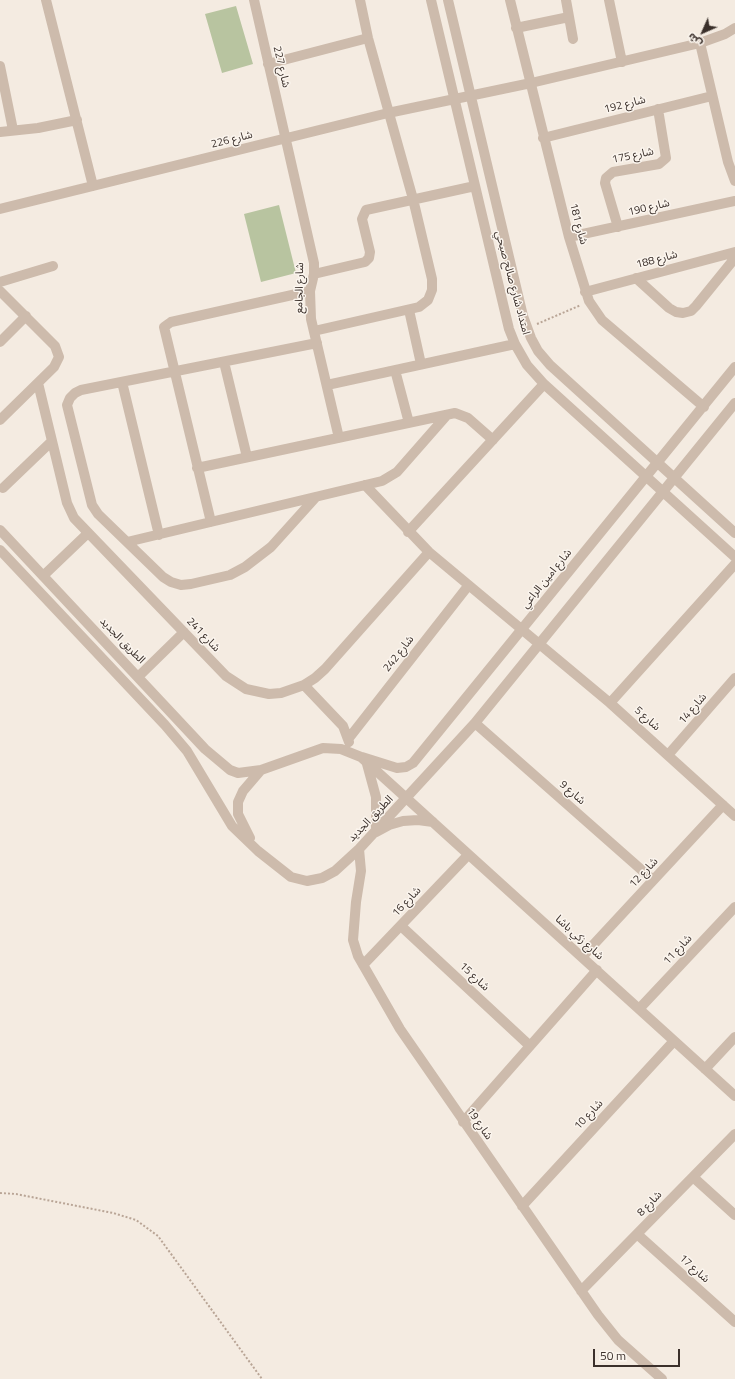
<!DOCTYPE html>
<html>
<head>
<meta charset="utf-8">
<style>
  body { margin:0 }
  #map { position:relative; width:735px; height:1379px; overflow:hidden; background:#f4ebe1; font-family:"Titillium Web","Noto Sans Arabic",sans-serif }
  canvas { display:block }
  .north { position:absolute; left:683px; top:12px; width:40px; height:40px; -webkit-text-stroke:3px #fbf5ee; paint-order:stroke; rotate:225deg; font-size:11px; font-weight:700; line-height:16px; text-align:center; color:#3b302b }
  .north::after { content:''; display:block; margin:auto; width:14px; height:18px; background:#3b302b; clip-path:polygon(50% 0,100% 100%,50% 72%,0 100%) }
  .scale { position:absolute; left:593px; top:1349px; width:87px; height:18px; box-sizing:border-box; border:2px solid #3b302b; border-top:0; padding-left:5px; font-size:12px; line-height:14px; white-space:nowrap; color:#3b302b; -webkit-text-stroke:3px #fbf5ee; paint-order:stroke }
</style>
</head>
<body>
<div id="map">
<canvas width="735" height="1379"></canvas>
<div class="north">ش</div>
<div class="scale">50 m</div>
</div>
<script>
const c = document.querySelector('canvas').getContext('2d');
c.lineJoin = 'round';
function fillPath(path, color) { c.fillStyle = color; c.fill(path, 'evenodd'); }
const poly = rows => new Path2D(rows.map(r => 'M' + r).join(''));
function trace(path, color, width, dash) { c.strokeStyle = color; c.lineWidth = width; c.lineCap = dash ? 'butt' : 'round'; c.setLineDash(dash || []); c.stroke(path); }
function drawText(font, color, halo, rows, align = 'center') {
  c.font = font + ' "Titillium Web","Noto Sans Arabic",sans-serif'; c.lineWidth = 3; c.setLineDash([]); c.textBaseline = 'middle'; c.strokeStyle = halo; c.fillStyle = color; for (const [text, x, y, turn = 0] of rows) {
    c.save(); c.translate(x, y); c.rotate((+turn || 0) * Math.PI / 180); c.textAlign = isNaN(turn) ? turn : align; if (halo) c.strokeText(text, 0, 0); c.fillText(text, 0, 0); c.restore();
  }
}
fillPath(poly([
  [236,6,253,64,222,73,205,14],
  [279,205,296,273,261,282,244,214]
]), '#b8c4a0');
trace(poly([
  [537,324,581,305],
  [0,1193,16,1194,113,1213,136,1220,158,1236,262,1379]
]), '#b9a596', 2, [2, 2]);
trace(poly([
  [46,0,93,186],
  [254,0,314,263,314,274,310,291,311,319,339,438],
  [431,0,509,329,515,344,527,365,544,384,735,557],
  [448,0,523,316,531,338,538,351,550,365,735,533],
  [510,0,569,237,589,301,602,320,704,407],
  [566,0,573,39],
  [609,0,622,62],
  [516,28,569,17],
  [700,43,728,162,735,181],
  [268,64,368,38],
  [0,66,13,130],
  [0,132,38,128,77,120],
  [543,138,712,96],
  [0,209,388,113,531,83,700,43,725,34,735,28],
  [618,227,605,183,606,178,613,172,659,164,666,158,658,109],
  [569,237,735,201],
  [314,274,365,262,369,258,370,252,362,219,366,210,475,186],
  [636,278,669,308,676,312,683,313,691,311,696,306,735,258],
  [0,282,53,266],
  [0,291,55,346,59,357,54,367,0,420],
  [585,292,735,252],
  [409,310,421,364],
  [314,331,419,307,428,300,432,290,432,279,413,199,368,38,360,0],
  [0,342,26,316],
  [224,362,247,457],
  [395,370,409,423],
  [122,382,159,535],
  [38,383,67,503,74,518,226,676,246,689,269,694,281,693,304,685,315,678,325,669,429,552],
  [327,385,515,344],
  [197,468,455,413,468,418,493,440],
  [365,485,429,552,610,703,735,816],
  [3,488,52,441],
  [316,497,271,547,245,567,230,575,191,584,181,585,171,582,163,577,98,514,92,505,67,405,70,398,75,393,81,390,317,343],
  [211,522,164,327,171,322,310,291],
  [0,530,205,749,230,770,238,773,261,770,323,748,341,749,361,757,735,1096],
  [408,532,544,384],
  [127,542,382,481,397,472,447,415],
  [0,550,165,725,187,751,232,826,258,851,291,877,307,881,322,878,335,871,359,849,475,723,735,403],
  [43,576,88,533],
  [139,676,184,632],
  [304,685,343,726,349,742],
  [610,703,735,564],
  [475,723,653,880],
  [349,738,468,586],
  [668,755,735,678],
  [362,757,397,768,406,767,413,763,735,367],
  [367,764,376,797,376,832,389,825,403,821,418,820,433,822],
  [250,838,238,814,238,802,243,791,261,770],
  [359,849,361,871,356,902,353,940,358,956,400,1029,598,1315,618,1340,662,1379],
  [401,926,530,1046],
  [582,957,723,805],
  [363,965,468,855],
  [639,1009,735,907],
  [705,1069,735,1037],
  [463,1122,597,970],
  [693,1177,735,1215],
  [522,1206,674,1041],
  [637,1234,735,1322],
  [581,1291,735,1134]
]), '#cdbbac', 10);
drawText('11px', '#3b302b', '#fbf5ee', [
  ["شارع 227",281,67,77],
  ["شارع 192",625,105,-14],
  ["شارع 226",232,140,-14],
  ["شارع 175",633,156,-12],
  ["شارع 190",649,208,-13],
  ["شارع 181",578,224,75],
  ["شارع 188",657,260,-15],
  ["امتداد شارع صالح صبحي",512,283,75],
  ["شارع الجامع",300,288,-89],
  ["شارع امين الراعي",547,579,-51],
  ["شارع 241",203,635,46],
  ["الطريق الجديد",122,641,46],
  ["شارع 242",399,654,-52],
  ["شارع 14",693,709,-49],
  ["شارع 5",647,719,42],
  ["شارع 9",572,793,41],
  ["الطريق الجديد",371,819,-46],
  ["شارع 12",644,873,-47],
  ["شارع 16",407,902,-47],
  ["شارع زكي باشا",579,938,42],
  ["شارع 11",678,950,-47],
  ["شارع 15",474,977,43],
  ["شارع 10",589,1115,-47],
  ["شارع 19",479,1124,55],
  ["شارع 8",650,1204,-46],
  ["شارع 17",694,1269,42]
]);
</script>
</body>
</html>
